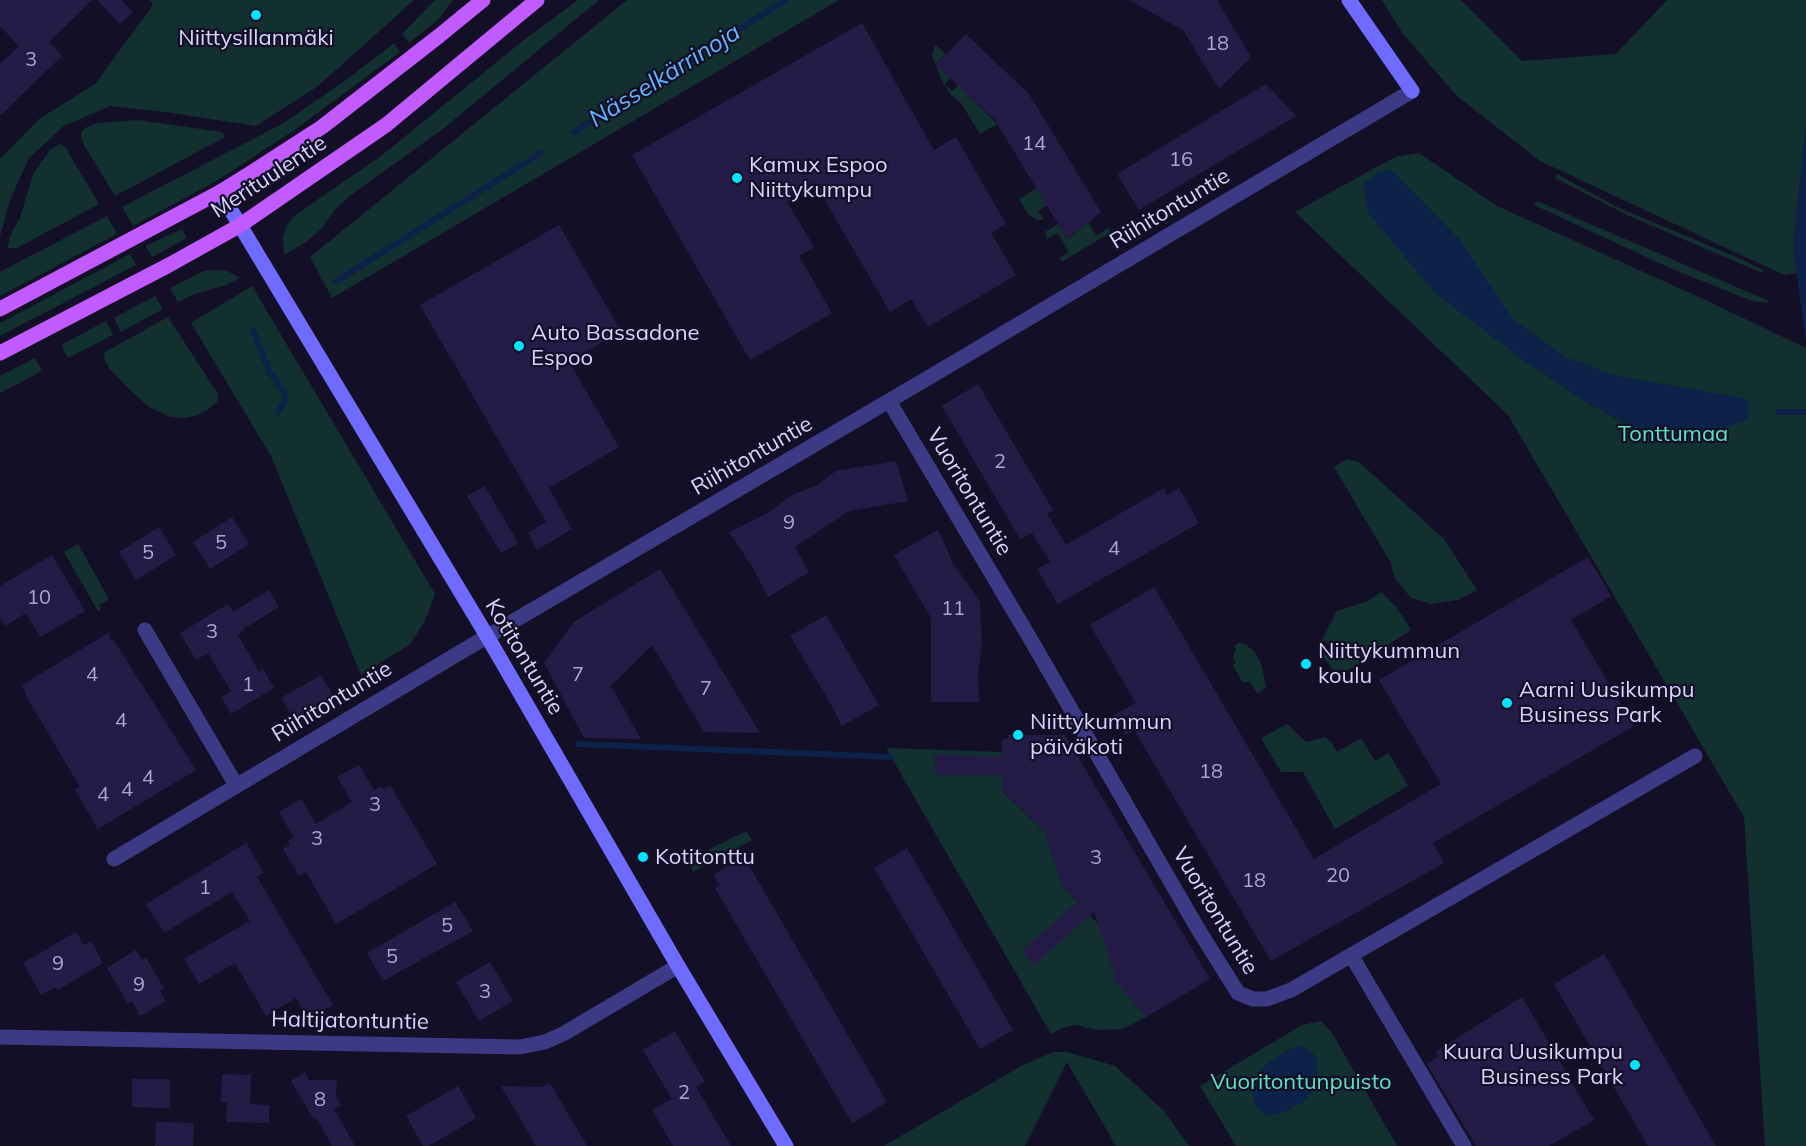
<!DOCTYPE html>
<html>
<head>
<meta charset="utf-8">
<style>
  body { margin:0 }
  canvas { display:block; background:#130f26 }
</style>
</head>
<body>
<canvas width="1806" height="1146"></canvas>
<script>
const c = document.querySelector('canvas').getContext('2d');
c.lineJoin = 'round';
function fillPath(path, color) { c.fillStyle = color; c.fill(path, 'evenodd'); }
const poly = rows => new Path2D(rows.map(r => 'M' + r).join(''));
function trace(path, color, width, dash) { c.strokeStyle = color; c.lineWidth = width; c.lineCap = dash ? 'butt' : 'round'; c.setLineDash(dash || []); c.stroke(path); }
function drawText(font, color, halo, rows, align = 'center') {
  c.font = font + ' Mulish,sans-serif'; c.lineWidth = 4.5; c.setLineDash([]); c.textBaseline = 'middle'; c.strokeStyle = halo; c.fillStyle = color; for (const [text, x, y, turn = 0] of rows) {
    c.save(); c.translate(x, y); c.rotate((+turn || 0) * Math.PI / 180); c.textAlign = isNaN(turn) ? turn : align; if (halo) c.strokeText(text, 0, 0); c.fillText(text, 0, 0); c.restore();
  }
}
fillPath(poly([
  [150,0,414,0,318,86,256,126,165,112,110,106,64,126,29,158,10,200,0,236,0,159,39,119,95,84,153,5],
  [435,0,453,0,438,20,409,43,402,34],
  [578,0,599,0,444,128,351,195,338,206,320,230,306,242,284,255,283,236,287,226,294,216,381,156,524,40],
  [627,0,839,0,332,298,310,257],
  [1382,0,1461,0,1522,61,1616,54,1667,0,1806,0,1806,126,1793,248,1797,273,1784,275,1540,161,1457,96,1403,34],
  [393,44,395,44,400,52,296,129,218,180,133,226,122,207,282,124,346,80],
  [935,45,946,54,936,64,950,78,945,84,952,91,958,85,997,124,980,134,961,103,951,95,943,83,932,56],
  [138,120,222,132,225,137,115,196,84,145,81,137,82,131,87,127,98,123],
  [60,144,65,147,99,204,17,248,8,248,10,236,20,218,33,174,50,150],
  [1419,153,1497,206,1701,298,1806,348,1806,1146,1765,1146,1744,817,1508,415,1295,212,1395,157],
  [1557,174,1617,207,1743,260,1763,270,1762,273,1629,216,1555,178],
  [1037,188,1047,205,1038,211,1044,219,1041,220,1037,220,1028,214,1019,199],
  [1537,201,1769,301,1768,303,1752,301,1670,268,1534,205],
  [107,216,117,234,0,296,0,272],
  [1088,222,1096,236,1109,228,1110,233,1063,261,1061,260,1059,258,1069,252,1058,233,1047,239,1045,232,1058,224,1068,239],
  [182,229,187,238,152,257,146,246],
  [130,254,136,265,0,336,0,323],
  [218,270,227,271,240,278,226,285,195,294,178,302,170,288,204,271],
  [252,286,435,594,425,621,410,644,361,675,271,456,191,323],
  [155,296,163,309,121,332,114,318],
  [168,317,218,394,217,402,207,410,195,416,184,418,170,417,149,407,129,389,109,368,104,358,105,352],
  [106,321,113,335,68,358,61,345],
  [35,358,42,371,0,393,0,376],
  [1347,459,1359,462,1444,539,1477,590,1457,600,1431,604,1411,598,1394,577,1391,563,1334,467],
  [78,544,109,599,99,605,101,609,98,611,64,552],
  [1381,592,1397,608,1411,630,1347,671,1340,669,1336,674,1322,655,1330,652,1334,646,1322,640,1337,611,1368,601],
  [1239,643,1245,644,1254,651,1261,663,1266,687,1258,694,1249,681,1243,683,1233,666,1236,662,1233,657,1236,650,1234,646],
  [1287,724,1306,742,1325,737,1332,743,1337,752,1361,738,1375,761,1389,753,1408,786,1335,829,1303,772,1281,772,1261,738],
  [886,748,1002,752,1003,792,1045,832,1061,884,1098,924,1146,1017,1122,1029,1097,1030,1076,1025,1065,1027,1051,1034],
  [746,831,752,840,693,872,688,860],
  [1321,1021,1332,1033,1397,1146,1236,1146,1200,1086,1302,1025],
  [1053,1052,1067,1052,1115,1066,1164,1111,1189,1146,1116,1146,1067,1062,1025,1146,884,1146,1021,1066]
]), '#12302f');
fillPath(poly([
  [1806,126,1806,343,1793,248],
  [1391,170,1460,240,1515,321,1566,357,1613,375,1748,399,1748,419,1695,439,1644,434,1589,404,1522,359,1435,293,1367,211,1364,183,1379,172],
  [1302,1046,1310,1050,1317,1058,1317,1079,1311,1093,1302,1103,1285,1112,1270,1116,1261,1113,1254,1103,1252,1082,1267,1064,1279,1055,1295,1047]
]), '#0c2248');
trace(poly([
  [574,132,786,0],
  [335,282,541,153],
  [253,330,269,371,284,392,286,399,278,412],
  [1779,412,1806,412],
  [578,744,891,757]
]), '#0c2248', 6);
fillPath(poly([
  [0,0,92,0,49,42,62,56,0,116,0,64,19,46,0,26],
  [97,0,121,0,133,12,120,24],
  [1129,0,1217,0,1251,57,1219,89,1183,30],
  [862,23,934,150,956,137,1006,224,991,233,1016,275,928,327,911,299,890,312,816,185,787,202,814,247,799,256,832,313,750,360,632,155],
  [966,34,1029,94,1101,212,1067,239,995,120,936,65],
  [1266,84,1296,116,1139,210,1117,174],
  [559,225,621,331,569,362,619,447,549,488,572,529,537,550,528,533,546,522,420,305],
  [978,384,1053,510,1047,514,1066,545,1164,488,1167,495,1179,488,1199,523,1058,604,1037,569,1050,562,1032,533,1020,539,942,406],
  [896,461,908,501,849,511,795,547,809,572,768,597,753,568,729,532,766,514,790,496,817,485,836,471],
  [485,486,518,543,501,553,467,496],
  [232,517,249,544,210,569,193,542],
  [159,527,176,555,136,580,119,552],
  [938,530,954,565,980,601,982,644,978,673,979,702,931,702,931,618,894,555],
  [52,555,85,611,40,637,26,613,5,626,0,617,0,586],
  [1588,557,1611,596,1571,620,1634,726,1433,843,1444,863,1271,961,1134,730,1126,735,1114,715,1136,703,1090,625,1154,587,1314,859,1441,784,1379,680],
  [660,569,692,621,760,733,704,732,652,645,611,686,641,739,584,738,544,663,574,622],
  [269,590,279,607,243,629,244,631,238,635,259,672,263,669,274,688,231,714,221,697,231,691,208,653,196,660,180,633,228,604,233,612],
  [826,615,879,705,842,726,832,706,790,636],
  [108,633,111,640,113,639,196,770,98,829,75,790,80,787,25,694,26,693,22,685],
  [321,675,335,699,295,722,281,698],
  [1008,735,1065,735,1210,979,1146,1017,1113,978,1115,976,1094,912,1034,965,1021,951,1078,902,1061,884,1045,832,1003,791,1003,775,936,775,934,754,1002,757,1002,740,1008,738],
  [359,765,374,790,381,786,383,789,390,785,437,864,336,924,306,872,299,876,283,849,290,845,288,841,294,837,279,812,301,799,316,824,352,802,337,777],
  [246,843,264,873,257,877,333,1005,308,1019,296,998,266,1016,235,963,199,984,184,959,250,921,232,892,164,933,146,904],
  [907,848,1013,1030,980,1049,874,868],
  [744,857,887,1102,852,1123,715,888,720,886,713,875],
  [455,902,473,931,383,981,367,953],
  [76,932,84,945,91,941,103,963,58,990,56,987,41,995,23,963],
  [136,950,142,960,146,958,164,988,160,991,166,1001,140,1016,132,1001,128,1004,107,968],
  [1604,954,1716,1146,1648,1146,1554,984],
  [490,962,513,1001,479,1021,456,982],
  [1522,997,1594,1120,1549,1146,1476,1146,1427,1064,1438,1057,1435,1052],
  [675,1031,705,1082,696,1087,731,1146,673,1146,652,1110,672,1099,643,1050],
  [305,1072,309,1080,337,1080,336,1096,341,1105,334,1109,355,1146,332,1146,317,1119,314,1120,291,1081],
  [222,1074,251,1075,250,1104,269,1105,269,1123,226,1122,227,1102,221,1102],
  [132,1079,170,1079,170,1108,132,1107],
  [550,1083,587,1146,536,1146,501,1086,542,1087],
  [458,1086,476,1118,429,1146,423,1146,406,1116],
  [156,1122,194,1123,193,1146,155,1146]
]), '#241b47');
trace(poly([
  [889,401,1031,640,1198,929,1238,993,1253,999,1267,999,1291,990,1695,756],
  [145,630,236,785],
  [114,859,454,656,928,378,1412,91],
  [1351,955,1464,1146],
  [0,1037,520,1047,545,1042,563,1034,678,966]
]), '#3d3a85', 15);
trace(poly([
  [1349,0,1412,91],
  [220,192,487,636,678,966,786,1146]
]), '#6f6bff', 15);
trace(poly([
  [0,309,220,192,249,174,322,127,439,36,483,0],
  [0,353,169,265,239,226,386,125,537,0]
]), '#c25bff', 15);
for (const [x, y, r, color] of [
  [256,15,6,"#00e5ff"],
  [737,178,6,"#00e5ff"],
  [519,346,6,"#00e5ff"],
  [1306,664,6,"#00e5ff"],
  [1507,703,6,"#00e5ff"],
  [1018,735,6,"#00e5ff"],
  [643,857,6,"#00e5ff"],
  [1635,1065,6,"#00e5ff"]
]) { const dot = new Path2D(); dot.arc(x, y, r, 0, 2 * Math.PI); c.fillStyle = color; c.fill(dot); trace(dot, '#130f26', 2); }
drawText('20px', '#aca6d1', null, [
  ["18",1217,44],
  ["3",31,60],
  ["14",1034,144],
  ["16",1181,160],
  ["2",1000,462],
  ["9",789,523],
  ["5",221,543],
  ["4",1114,549],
  ["5",148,553],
  ["10",39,598],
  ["11",953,609],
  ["3",212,632],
  ["4",92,675],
  ["7",578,675],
  ["1",248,685],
  ["7",706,689],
  ["4",121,721],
  ["18",1211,772],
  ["4",148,778],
  ["4",127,790],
  ["4",103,795],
  ["3",375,805],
  ["3",317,839],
  ["3",1096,858],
  ["20",1338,876],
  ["18",1254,881],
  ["1",205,888],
  ["5",447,926],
  ["5",392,957],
  ["9",58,964],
  ["9",139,985],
  ["3",485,992],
  ["2",684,1093],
  ["8",320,1100]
]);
drawText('22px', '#d9d4ff', '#130f26', [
  ["Niittysillanmäki",256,38,"center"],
  ["Kamux Espoo",749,165],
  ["Niittykumpu",749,190],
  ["Auto Bassadone",531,333],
  ["Espoo",531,358],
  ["Niittykummun",1318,651],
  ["koulu",1318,676],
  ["Aarni Uusikumpu",1519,690],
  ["Business Park",1519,715],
  ["Niittykummun",1030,722],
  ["päiväkoti",1030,747],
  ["Kotitonttu",655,857],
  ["Kuura Uusikumpu",1623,1052,"right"],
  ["Business Park",1623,1077,"right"]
], 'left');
drawText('22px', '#d9d4ff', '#130f26', [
  ["Merituulentie",269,177,-33],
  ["Riihitontuntie",1170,209,-31],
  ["Riihitontuntie",752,456,-30],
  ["Vuoritontuntie",969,492,59],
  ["Kotitontuntie",524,657,59],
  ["Riihitontuntie",332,702,-31],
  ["Vuoritontuntie",1215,911,59],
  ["Haltijatontuntie",350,1021,1]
]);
drawText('22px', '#5fe0c0', '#130f26', [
  ["Tonttumaa",1673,434],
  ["Vuoritontunpuisto",1301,1082]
]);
drawText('italic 24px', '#62b6ff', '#130f26', [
  ["Nässelkärrinoja",665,76,-32]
]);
</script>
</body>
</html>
